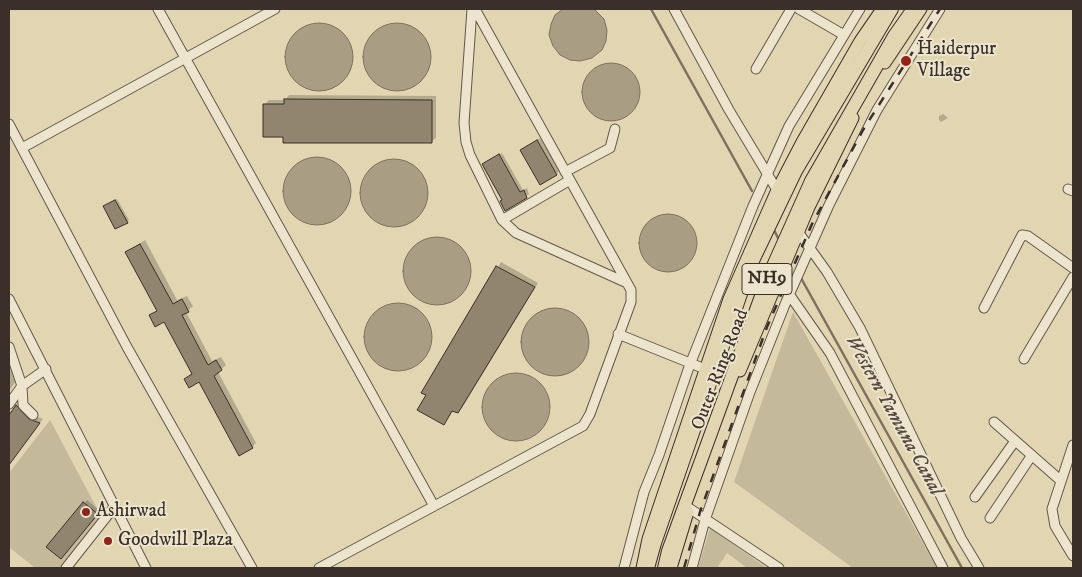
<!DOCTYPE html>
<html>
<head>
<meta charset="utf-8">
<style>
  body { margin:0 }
  #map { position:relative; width:1082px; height:577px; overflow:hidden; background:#e1d5b2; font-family:"IM FELL DW Pica",serif }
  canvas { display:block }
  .frame { position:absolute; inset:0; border:10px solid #3b2f29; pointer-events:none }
</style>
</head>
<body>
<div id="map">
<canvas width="1082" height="577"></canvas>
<div class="frame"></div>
</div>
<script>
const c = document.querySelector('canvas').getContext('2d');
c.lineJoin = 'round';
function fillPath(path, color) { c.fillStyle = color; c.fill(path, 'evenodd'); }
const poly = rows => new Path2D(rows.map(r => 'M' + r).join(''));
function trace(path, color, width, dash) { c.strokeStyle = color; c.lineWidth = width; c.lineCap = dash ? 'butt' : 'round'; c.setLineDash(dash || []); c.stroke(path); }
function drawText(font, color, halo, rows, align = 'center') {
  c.font = font + ' "IM FELL DW Pica",serif'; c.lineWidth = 4; c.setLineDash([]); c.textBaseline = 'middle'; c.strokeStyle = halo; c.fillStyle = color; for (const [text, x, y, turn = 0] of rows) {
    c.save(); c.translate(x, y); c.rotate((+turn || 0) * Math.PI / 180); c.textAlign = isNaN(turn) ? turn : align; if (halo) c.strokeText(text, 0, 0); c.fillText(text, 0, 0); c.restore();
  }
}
fillPath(poly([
  [793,312,937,568,853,568,734,482],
  [50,420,101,516,60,568,35,568,9,547,9,473],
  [710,528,767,568,747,568,727,553,717,568,698,568]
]), '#c5b99b');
const water = poly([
  [563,9,594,9,604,19,607,30,606,41,602,50,592,58,580,61,570,60,560,55,553,46,549,35,551,24,555,15,563,9],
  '285 57a34 34 0 1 1 68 0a34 34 0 1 1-68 0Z',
  '363 57a34 34 0 1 1 68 0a34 34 0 1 1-68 0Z',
  '582 92a29 29 0 1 1 58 0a29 29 0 1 1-58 0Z',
  '283 191a34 34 0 1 1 68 0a34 34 0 1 1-68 0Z',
  '360 193a34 34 0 1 1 68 0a34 34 0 1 1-68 0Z',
  '639 243a29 29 0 1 1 58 0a29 29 0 1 1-58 0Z',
  '403 271a34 34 0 1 1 68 0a34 34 0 1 1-68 0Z',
  '364 337a34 34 0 1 1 68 0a34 34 0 1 1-68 0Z',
  '521 342a34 34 0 1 1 68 0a34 34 0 1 1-68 0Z',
  '482 407a34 34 0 1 1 68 0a34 34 0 1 1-68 0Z'
]);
fillPath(water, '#a99d83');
trace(water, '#7d715f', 1);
fillPath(poly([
  [289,95,436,96,436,138,431,142,285,136,264,105,269,100,285,100],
  [943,114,948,118,941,122,939,120,939,116],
  [540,138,560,171,540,183,521,150],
  [502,153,523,190,527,188,529,194,505,209,503,200,483,164],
  [117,199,129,220,127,222,106,205],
  [145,240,177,300,187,296,193,306,186,312,212,361,221,357,226,365,218,372,256,443,252,447,200,381,185,379,192,373,164,321,151,316,158,310,127,252],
  [501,262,538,283,462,408,458,412,454,410,444,423,427,395],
  [9,366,16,371,18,378,9,391],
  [21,402,33,415,43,419,9,464,9,417],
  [87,500,100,511,64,554,48,547]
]), '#0003');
trace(poly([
  [651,9,752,191],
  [774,230,779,240],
  [801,278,962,568]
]), '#7d715f', 2.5);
const building = poly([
  [284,99,432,100,432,143,283,143,283,137,263,137,263,104,284,104,284,99],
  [537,140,557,175,540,185,520,150,537,140],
  [499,154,520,192,524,190,527,198,505,211,500,201,502,200,482,164,499,154],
  [115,200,128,223,115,229,103,206,115,200],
  [140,244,173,304,182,299,189,312,182,315,208,365,216,360,222,370,214,376,253,448,239,456,199,382,189,388,184,379,192,374,164,322,155,327,149,315,157,311,125,252,140,244],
  [496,266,535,287,458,413,452,411,444,425,417,410,426,395,421,393,496,266],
  [16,405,29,419,40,423,9,465,9,415,16,405],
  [83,502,98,514,61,559,46,547,83,502]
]);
fillPath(building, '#918570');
trace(building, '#3b2f29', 1);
const minor = poly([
  [158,9,434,506],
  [472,9,464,123,466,142,470,155,502,220,516,233,627,283],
  [674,9,729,110,777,190],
  [799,9,844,35],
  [756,69,791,9],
  [9,124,127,347,252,568],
  [22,148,275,9],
  [565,172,610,148,615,129],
  [1068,189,1073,191],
  [502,220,570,180],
  [799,233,827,272,860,328,961,538,979,568],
  [789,294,830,353,943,568],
  [9,299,146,568],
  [984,308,1022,235,1028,236,1073,268],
  [618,334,705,369],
  [9,347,22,386,23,405,33,415],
  [1024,359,1073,277],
  [9,404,22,386,46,369],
  [994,422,1060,480],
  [1073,445,1052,509,1055,526,1073,556],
  [975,497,1015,441],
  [689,508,779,568],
  [990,518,1032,455],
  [66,568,115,506],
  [319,568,583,426,590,414,631,302,631,290,475,9],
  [624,568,644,492,659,455,689,367,753,206,789,126,860,9],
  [692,568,705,520,750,392,786,302,829,205,877,110,940,9]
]);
const major = poly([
  [885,63,921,9],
  [740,371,809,207,853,118],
  [642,568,648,539,729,299,777,190,802,142,860,41,882,9],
  [671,568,688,512]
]);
const highway = poly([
  [648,568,655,543,751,265,796,171,892,9],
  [664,568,668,551,768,277,811,181,894,36,913,9]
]);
trace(minor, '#64584b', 11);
trace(major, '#3b2f29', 13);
trace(highway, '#3b2f29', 14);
trace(minor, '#ece4cd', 9);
trace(major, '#e1d5b2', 11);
trace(highway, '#e1d5b2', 12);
trace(poly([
  [684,568,700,512,767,327,812,224,863,130,940,9]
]), '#3b2f29', 2.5, [9, 9]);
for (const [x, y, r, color] of [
  [906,61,6,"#8f2418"],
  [86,512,5,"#8f2418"],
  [108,541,5,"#8f2418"]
]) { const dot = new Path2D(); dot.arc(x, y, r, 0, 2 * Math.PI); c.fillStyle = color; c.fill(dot); trace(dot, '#ece4cd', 2); }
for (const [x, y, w] of [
  [767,279,50]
]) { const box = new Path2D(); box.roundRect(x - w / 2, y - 15.5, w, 31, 4); c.fillStyle = '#ece4cd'; c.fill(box); trace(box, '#3b2f29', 1); }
drawText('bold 18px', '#3b2f29', null, [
  ["NH9",767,279]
]);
drawText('19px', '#3b2f29', '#ece4cd', [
  ["Haiderpur",917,50],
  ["Village",917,72],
  ["Ashirwad",96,512],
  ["Goodwill Plaza",118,541]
], 'left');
drawText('19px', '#3b2f29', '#ece4cd', [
  ["Outer Ring Road",721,370,-69]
]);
drawText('italic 20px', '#564a40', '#ece4cd', [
  ["Western Yamuna Canal",893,416,61]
]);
</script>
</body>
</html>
